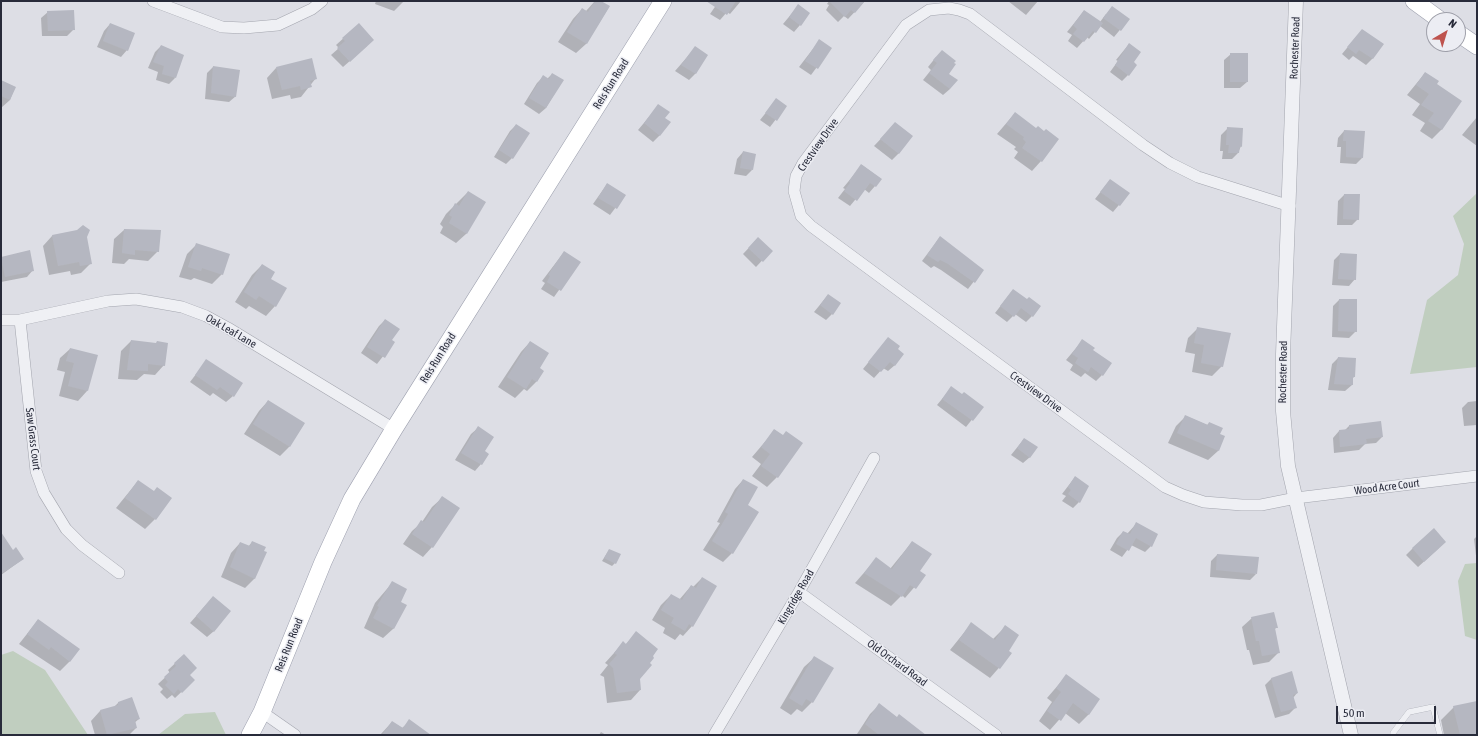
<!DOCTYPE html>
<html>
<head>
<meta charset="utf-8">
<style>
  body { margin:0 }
  #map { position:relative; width:1478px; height:736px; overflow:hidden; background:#dddee5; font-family:"Asap Condensed",sans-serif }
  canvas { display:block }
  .frame { position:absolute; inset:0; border:2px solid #282b3a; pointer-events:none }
  .north { position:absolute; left:1426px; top:12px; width:40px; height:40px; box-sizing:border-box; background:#ecedf3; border:1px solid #9e9fa9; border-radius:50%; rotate:38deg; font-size:11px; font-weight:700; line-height:16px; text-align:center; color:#282b3a }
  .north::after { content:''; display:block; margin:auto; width:14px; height:18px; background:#be534e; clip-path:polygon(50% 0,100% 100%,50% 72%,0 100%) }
  .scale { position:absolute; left:1336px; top:706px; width:100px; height:18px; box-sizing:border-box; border:2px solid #282b3a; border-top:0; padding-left:5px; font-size:12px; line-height:14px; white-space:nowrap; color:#282b3a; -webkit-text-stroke:3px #ecedf3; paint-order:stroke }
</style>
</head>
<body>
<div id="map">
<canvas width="1478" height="736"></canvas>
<div class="frame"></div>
<div class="north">N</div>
<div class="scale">50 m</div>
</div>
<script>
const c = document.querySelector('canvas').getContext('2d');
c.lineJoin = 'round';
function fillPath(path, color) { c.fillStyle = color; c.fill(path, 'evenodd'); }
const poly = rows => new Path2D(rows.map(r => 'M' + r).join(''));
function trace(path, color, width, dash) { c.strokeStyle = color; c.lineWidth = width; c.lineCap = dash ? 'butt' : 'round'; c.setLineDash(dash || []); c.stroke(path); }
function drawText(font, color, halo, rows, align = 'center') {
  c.font = font + ' "Asap Condensed",sans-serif'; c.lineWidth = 3; c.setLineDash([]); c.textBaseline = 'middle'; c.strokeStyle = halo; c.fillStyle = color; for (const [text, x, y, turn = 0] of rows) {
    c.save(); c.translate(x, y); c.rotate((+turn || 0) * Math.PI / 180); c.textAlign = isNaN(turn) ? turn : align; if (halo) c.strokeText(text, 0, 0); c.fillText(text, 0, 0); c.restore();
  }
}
fillPath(poly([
  [1477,193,1477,367,1410,374,1427,300,1458,275,1464,244,1453,216],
  [1477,563,1477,640,1465,636,1458,581,1465,564],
  [13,651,45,670,88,735,1,735,1,655],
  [215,712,226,735,158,735,185,714]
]), '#c0cebf');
fillPath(poly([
  [376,1,402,2,404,1,394,11,375,4],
  [595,1,599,1,609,7,586,44,576,53,558,42,573,19,582,9,586,11],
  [719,1,741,1,730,14,727,12,720,20,710,14],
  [829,1,865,1,848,19,844,16,838,22,826,10,829,5,827,4],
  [1008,1,1038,1,1026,15],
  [798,6,800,25,794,32,783,24],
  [1084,11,1100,22,1106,14,1128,20,1114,37,1100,26,1089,39,1087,37,1077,48,1068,41,1072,35,1067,32],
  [48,12,74,29,67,36,42,36,41,18],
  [110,24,127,50,121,57,97,47,104,31],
  [359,24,367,46,343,67,331,55,339,48,336,45],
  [1356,37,1373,58,1366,65,1353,56,1349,60,1342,54],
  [819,41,831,48,811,75,799,67],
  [1129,44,1132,62,1128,75,1122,81,1110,72,1118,61,1116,60],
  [161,46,175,78,169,84,156,80,158,72,148,68,155,52],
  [695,48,707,55,695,74,689,80,675,71],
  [1231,54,1247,82,1240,88,1224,88,1224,60],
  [936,57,948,74,950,89,943,95,923,80,931,70,928,67],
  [213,67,236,96,229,102,205,99,207,73],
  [276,68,316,78,301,97,291,99,290,95,272,99,267,78],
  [1425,73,1436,85,1442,129,1432,139,1420,131,1425,123,1412,115,1420,104,1407,95],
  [552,74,562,81,546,108,539,114,524,104,537,83,543,77,547,79],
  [1,81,15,87,10,100,1,108],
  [776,100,786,106,770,127,760,120],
  [659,105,660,135,653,142,638,130],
  [1015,113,1041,161,1032,171,1014,158,1018,152,1014,149,1016,147,997,134],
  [1477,117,1477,146,1462,135],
  [516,125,512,158,506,164,494,157,510,131],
  [1228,128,1241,146,1238,153,1232,159,1222,159,1223,151,1220,151,1221,135],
  [889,130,899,153,892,160,874,146],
  [1344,131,1362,158,1356,164,1340,163,1341,147,1337,147,1338,138],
  [743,152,752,170,746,176,734,174,737,159],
  [862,165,881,179,869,193,864,189,850,206,838,198,845,189,843,188],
  [1110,180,1129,193,1113,212,1095,199],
  [607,184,625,195,610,215,593,204],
  [468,192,485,202,466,234,456,243,440,233,443,227,440,224,446,214],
  [1344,195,1358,219,1352,225,1337,225,1338,201],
  [124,230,158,251,148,261,129,259,124,264,112,263,114,239],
  [52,236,85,236,91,263,81,273,71,275,70,271,49,275,43,246],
  [940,237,982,271,968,289,941,270,934,266,931,268,922,261],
  [758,238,771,251,756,267,743,254],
  [197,244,222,274,212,284,194,278,191,280,179,277,187,254],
  [29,251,33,270,27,277,1,282,1,258],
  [564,252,579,262,554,297,541,289,545,283,542,281],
  [1340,254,1356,255,1355,279,1349,286,1332,285,1334,260],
  [262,265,270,279,275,306,266,316,249,306,246,309,235,302,252,275],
  [1013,290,1032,316,1026,322,1015,314,1007,322,995,313],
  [828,295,832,314,826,320,814,312],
  [1339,300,1356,331,1349,338,1332,337,1333,306],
  [385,320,391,340,394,342,377,364,361,353,379,326],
  [1198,328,1222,366,1212,376,1192,372,1195,354,1185,352,1188,338],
  [888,338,895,365,888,371,883,368,874,378,863,369],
  [131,341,164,365,155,375,144,374,137,380,118,379,121,351],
  [1082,341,1092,351,1102,375,1096,381,1085,373,1081,377,1070,370,1073,365,1066,360],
  [530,342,538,368,536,382,527,391,524,389,515,398,498,387,521,352],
  [70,349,97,356,87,391,78,401,59,396,65,372,57,370,60,358],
  [1338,358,1354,377,1352,379,1352,385,1345,391,1328,390,1332,364],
  [206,361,233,396,226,402,213,393,210,396,190,382],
  [951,388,982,407,966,427,937,405],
  [268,401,304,424,289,447,280,456,244,434,259,411],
  [1477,401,1477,425,1464,426,1462,408,1468,402],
  [1186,416,1207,425,1209,423,1219,435,1224,437,1218,451,1208,460,1168,443,1176,426],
  [1349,426,1382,437,1376,443,1365,444,1359,450,1334,453,1333,438,1339,431,1344,431],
  [478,428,484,451,481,464,475,471,455,460,471,434],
  [775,430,782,436,802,443,777,477,767,487,752,476,761,464,752,457],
  [1024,439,1030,457,1023,463,1011,455],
  [1075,477,1079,502,1073,508,1062,501,1066,496,1062,494],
  [743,480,747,505,732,553,723,562,703,550,720,523,717,522,735,489],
  [138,481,153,492,170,498,155,519,145,529,116,508],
  [442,498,432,547,423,557,403,544,412,531,422,522,432,507],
  [1136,524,1151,546,1145,552,1131,545,1122,557,1110,550,1117,538,1123,532,1127,534],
  [1,535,12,551,23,559,1,575],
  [1477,536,1477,564,1474,539],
  [252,542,255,578,245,588,221,577,231,553,240,543,248,547],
  [912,542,918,572,924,576,905,598,902,595,891,606,855,583,876,559,890,569],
  [1413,548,1439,548,1418,567,1406,555],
  [609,550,615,563,612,566,602,561],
  [1217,555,1256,574,1250,580,1210,577,1211,561],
  [702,578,692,626,683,636,680,634,675,640,663,633,665,628,652,620,661,605,671,595,679,600,691,586,693,587],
  [392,583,399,602,405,605,393,629,383,638,364,628,375,603],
  [213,597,214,631,207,637,190,623],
  [1252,618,1276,628,1274,630,1279,652,1269,662,1253,665,1249,650,1247,650,1242,627],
  [38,620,70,661,60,671,19,644],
  [971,624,993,639,1005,627,1008,651,1011,654,990,678,950,650],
  [637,633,657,649,639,679,640,690,631,700,607,703,604,677,600,675,608,665,605,663,623,643,625,645],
  [184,655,189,675,194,680,175,698,172,695,167,699,160,692,163,689,158,684,170,673,168,670],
  [814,658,812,702,802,712,797,709,791,715,780,708,804,667],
  [1066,676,1089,714,1079,724,1065,713,1050,730,1039,721,1052,702,1047,698],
  [1272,678,1297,693,1293,698,1295,708,1289,714,1275,718,1265,685],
  [1477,702,1477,735,1444,735,1441,720,1454,707],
  [118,703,139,719,134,723,136,728,129,735,95,735,91,721,100,711,114,707],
  [879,705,914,735,857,734,870,714],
  [410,721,421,735,380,735,392,722,402,728],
  [601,732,606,735,599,735]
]), '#0003');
fillPath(poly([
  [595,1,601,1,610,6,587,44,567,32,582,8,588,12],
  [706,1,736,1,727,15],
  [829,1,865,1,855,13,851,10,845,17],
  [798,4,810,13,801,26,789,17],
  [1112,6,1130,19,1121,31,1103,18],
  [74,10,75,30,48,31,47,11],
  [1084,10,1103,23,1096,33,1093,31,1084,42,1073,34,1077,29,1073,25],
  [110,23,135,33,128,51,103,41],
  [359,23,374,40,350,62,337,48,345,41,342,38],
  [1362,29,1384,44,1373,59,1359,50,1356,54,1347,47],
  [819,39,832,48,818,69,805,61],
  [1129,43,1141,52,1134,62,1137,65,1129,76,1115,65],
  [161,45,184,55,176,78,162,74,164,66,153,62],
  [695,46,708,55,696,74,681,65],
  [942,50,956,61,954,63,956,64,949,74,958,80,950,89,929,73,937,63,933,60],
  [1230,53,1248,53,1248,82,1230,82],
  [312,58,317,79,310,81,312,87,301,90,300,86,282,90,276,67],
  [213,66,240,70,236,97,211,93],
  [1425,72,1439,81,1437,84,1462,101,1442,130,1428,121,1434,113,1421,105,1429,94,1416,85],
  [552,73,564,80,546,108,529,98,543,75,549,79],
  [1,80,16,87,10,100,1,96],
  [776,98,787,106,777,121,765,113],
  [658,104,670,112,665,118,671,122,660,136,644,123],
  [1015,112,1036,128,1038,126,1044,131,1046,129,1059,139,1042,162,1022,148,1026,142,1023,139,1024,137,1006,124],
  [895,122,913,136,899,154,880,139],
  [516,124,530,133,513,159,499,150],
  [1227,127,1243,128,1242,147,1240,146,1239,153,1228,153,1229,145,1226,145],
  [1344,130,1365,131,1363,158,1346,157,1346,141,1343,141],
  [743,151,756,154,753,170,740,168],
  [861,164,882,179,876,187,870,183,857,201,844,191,850,183,849,181],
  [1110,179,1130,193,1120,206,1100,192],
  [607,183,626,195,617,209,598,198],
  [468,191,486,202,467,234,449,223,452,217,449,215,455,203,459,206],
  [1344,194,1360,194,1359,220,1343,219],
  [83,225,90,230,87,237,92,264,80,266,79,262,58,266,52,235,77,230],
  [124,229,161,230,159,252,135,250,135,255,122,253],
  [940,236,984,270,975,283,948,264,940,260,938,262,927,255],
  [758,237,773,251,763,262,748,248],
  [196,243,230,254,223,275,202,268,201,271,188,267],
  [30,250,34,271,5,277,1,257],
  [564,251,581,262,561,291,547,282,550,276,548,275],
  [1340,253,1357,254,1356,280,1338,279],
  [262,264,275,272,271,279,287,288,276,307,259,296,256,300,244,292],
  [1013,289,1027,299,1029,297,1041,306,1033,317,1021,308,1014,317,1000,306],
  [828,294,841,303,833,315,820,305],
  [1339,299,1357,299,1357,332,1338,331],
  [385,319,400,329,392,340,395,342,385,358,367,347],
  [1197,327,1231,333,1223,367,1201,363,1204,345,1194,343],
  [888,337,900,346,898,349,904,354,895,366,890,362,881,372,868,362],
  [1082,339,1095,348,1093,350,1112,363,1103,376,1091,367,1088,372,1075,363,1078,358,1072,354],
  [131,340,156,343,157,341,168,343,165,366,148,364,148,371,127,370],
  [530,341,549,353,540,368,544,371,537,382,532,379,526,389,507,377],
  [70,348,98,355,88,391,68,386,74,363,66,361],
  [1338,357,1356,358,1355,377,1353,377,1353,385,1334,384],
  [206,359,243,383,234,397,220,387,217,390,195,375],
  [951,386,962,394,964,392,984,407,973,421,942,399],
  [268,400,305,423,290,447,253,424],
  [1185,415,1208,425,1209,422,1223,428,1220,434,1225,436,1219,451,1177,433],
  [1381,421,1383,437,1366,439,1367,444,1340,447,1339,430,1349,429,1349,425],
  [478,426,494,437,485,451,489,454,482,465,461,453],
  [774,429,783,435,786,431,803,443,778,478,761,466,770,454,761,447],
  [1024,438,1038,447,1030,458,1017,448],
  [1075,476,1089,486,1080,503,1068,494,1071,490,1068,487],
  [743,479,758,487,748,505,759,512,733,554,712,541,728,514,725,512],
  [138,480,154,491,157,487,172,498,156,520,125,498],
  [442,496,460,508,433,548,412,534,421,520,424,522],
  [1136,522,1158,534,1152,547,1136,538,1129,551,1116,544,1123,531,1130,534],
  [1434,528,1446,542,1424,562,1412,548],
  [1,532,13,550,16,547,24,559,1,574],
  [252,541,266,547,264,551,267,552,255,579,230,567,240,542,250,546],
  [912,541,932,554,920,571,926,575,916,589,910,585,902,597,864,573,876,557,892,569],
  [609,549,621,554,616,564,604,558],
  [1217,554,1259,557,1257,574,1216,570],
  [702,577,717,586,693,627,689,624,685,631,671,623,674,618,661,610,671,594,682,600,691,585,696,588],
  [392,581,407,589,401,602,407,605,394,629,373,618,379,607,377,606],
  [213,596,231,611,214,632,196,616],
  [1274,612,1278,628,1275,628,1280,653,1262,656,1259,641,1256,641,1251,617],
  [38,619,80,649,70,662,51,647,49,650,27,634],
  [971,622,995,640,1005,625,1019,635,1009,651,1012,653,1000,669,959,640],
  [636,631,658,649,653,656,654,658,650,663,652,665,640,679,641,690,617,693,613,668,609,664,617,655,614,653,623,641,626,644],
  [184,654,197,668,190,675,195,680,182,693,178,689,174,694,165,685,168,682,164,677,176,666,174,663],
  [814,656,834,668,813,703,806,699,802,706,789,698],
  [1292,671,1298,693,1293,695,1297,708,1281,712,1271,678],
  [1066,674,1100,699,1089,715,1073,703,1061,721,1047,711,1061,692,1056,688],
  [132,697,140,719,135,720,137,728,107,735,100,710,118,705,118,702],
  [1477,701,1477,735,1460,735,1453,706],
  [879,703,897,717,899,714,926,735,879,735,865,724],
  [409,719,431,735,382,735,392,721,403,728]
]), '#b5b7c1');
const service = poly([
  [1393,735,1393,733,1409,712,1433,707,1440,735]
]);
const minor = poly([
  [153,1,222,27,244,28,278,25,312,9,322,1],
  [1290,206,1198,177,1170,163,1143,145,970,14,959,10,949,8,929,10,906,25,803,163,796,176,794,191,801,216,811,226,1165,487,1183,495,1204,502,1242,505,1261,505,1296,498,1477,476],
  [1,320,20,320,108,301,136,299,182,307,206,316,228,328,394,429],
  [20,320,36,471,44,493,66,529,82,545,119,573],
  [799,592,996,735],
  [262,712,295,735],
  [714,735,799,592,874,458]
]);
const tertiary = poly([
  [1296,1,1283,354,1283,411,1288,466,1351,735]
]);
const primary = poly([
  [1414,1,1440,20],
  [1458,33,1477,46],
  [250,735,262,712,323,562,352,499,394,429,663,1]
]);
trace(service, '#a3a5ae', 6);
trace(minor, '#a3a5ae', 12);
trace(tertiary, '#a3a5ae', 15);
trace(primary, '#9ea1af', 18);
trace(service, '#eff0f4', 5.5);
trace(minor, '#eff0f4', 11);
trace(tertiary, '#eff0f4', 14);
trace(primary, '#fff', 17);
drawText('11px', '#282b3a', '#ecedf3', [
  ["Rochester Road",1295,48,-88],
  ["Reis Run Road",611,84,-58],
  ["Crestview Drive",818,145,-55],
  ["Oak Leaf Lane",231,331,30],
  ["Reis Run Road",438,358,-58],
  ["Rochester Road",1283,372,-89],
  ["Crestview Drive",1036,392,36],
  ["Saw Grass Court",33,439,83],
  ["Wood Acre Court",1387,487,-7],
  ["Kingridge Road",796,597,-60],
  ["Reis Run Road",289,645,-68],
  ["Old Orchard Road",897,663,36]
]);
</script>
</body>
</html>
